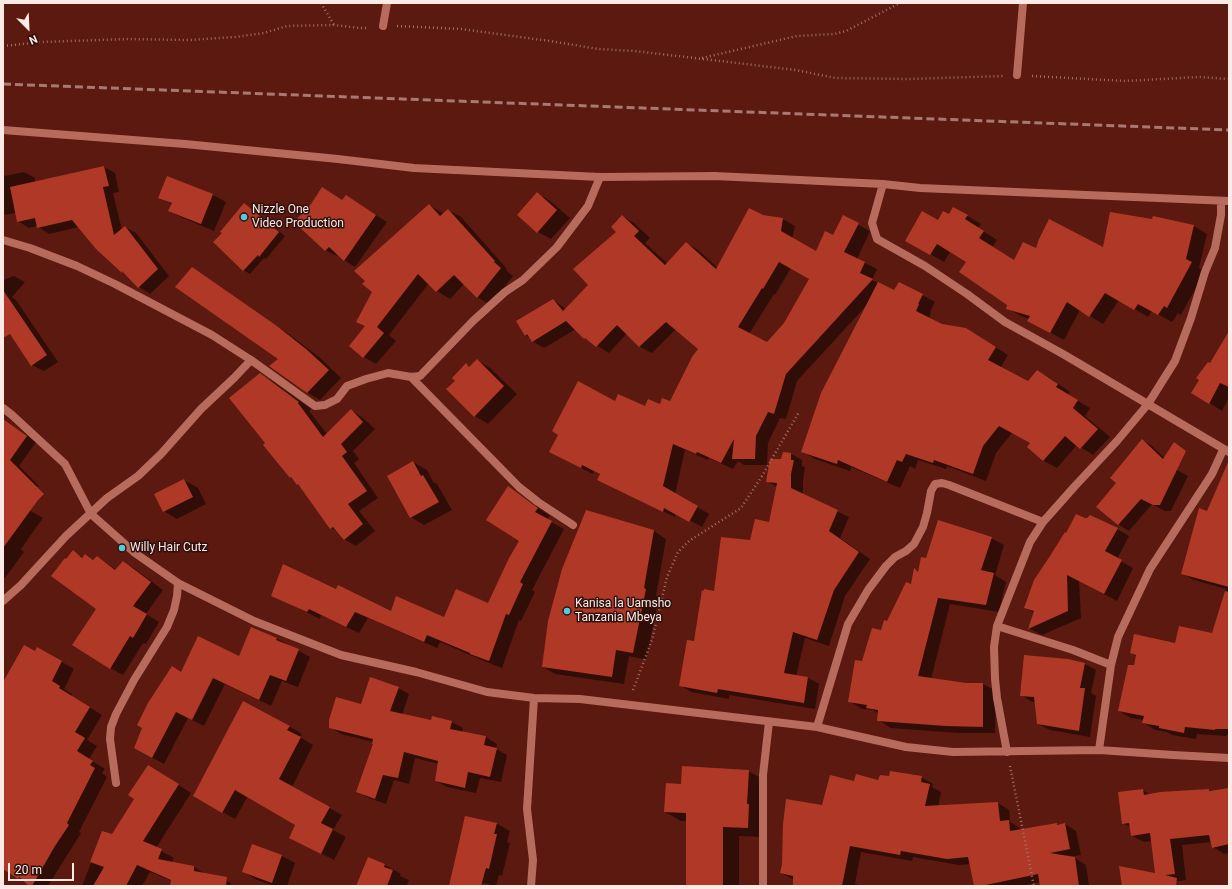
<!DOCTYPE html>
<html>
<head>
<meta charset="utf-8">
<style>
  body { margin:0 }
  #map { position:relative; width:1232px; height:889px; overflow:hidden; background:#5c190f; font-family:Roboto,sans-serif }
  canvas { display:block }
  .frame { position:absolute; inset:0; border:4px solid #fceae6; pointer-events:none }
  .north { position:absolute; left:8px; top:8px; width:40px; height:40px; -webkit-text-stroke:3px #2e110c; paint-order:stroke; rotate:156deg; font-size:11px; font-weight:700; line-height:16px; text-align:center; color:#fceae6 }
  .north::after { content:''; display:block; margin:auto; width:14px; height:18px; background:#fceae6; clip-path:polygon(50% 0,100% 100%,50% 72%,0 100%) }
  .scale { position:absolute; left:8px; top:863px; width:66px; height:18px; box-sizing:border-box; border:2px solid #fceae6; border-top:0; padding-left:5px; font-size:12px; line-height:14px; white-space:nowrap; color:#fceae6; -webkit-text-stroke:3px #2e110c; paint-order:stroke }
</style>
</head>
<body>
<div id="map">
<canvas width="1232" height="889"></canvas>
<div class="frame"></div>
<div class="north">N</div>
<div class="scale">20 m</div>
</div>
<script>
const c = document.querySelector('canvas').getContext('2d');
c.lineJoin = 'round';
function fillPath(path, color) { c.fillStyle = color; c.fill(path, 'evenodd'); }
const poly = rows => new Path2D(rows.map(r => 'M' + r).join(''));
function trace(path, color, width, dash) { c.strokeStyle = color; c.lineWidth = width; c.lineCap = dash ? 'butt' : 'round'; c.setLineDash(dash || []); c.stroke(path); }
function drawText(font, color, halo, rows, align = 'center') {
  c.font = font + ' Roboto,sans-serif'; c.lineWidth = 3; c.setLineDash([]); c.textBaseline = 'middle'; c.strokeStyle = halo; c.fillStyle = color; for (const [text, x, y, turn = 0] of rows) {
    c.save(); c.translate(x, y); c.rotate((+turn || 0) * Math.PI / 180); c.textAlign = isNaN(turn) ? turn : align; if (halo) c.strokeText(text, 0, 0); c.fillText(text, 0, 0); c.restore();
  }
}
fillPath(poly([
  [104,167,115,173,119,192,113,193,122,230,125,227,136,233,169,276,150,294,139,287,127,274,97,248,79,227,49,234,37,226,29,228,18,221,16,213,3,215,3,173,5,176,24,172,35,178,35,183],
  [168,177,213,195,226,202,214,231,183,218,169,211,172,204,159,197],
  [322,188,343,201,357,203,387,222,355,267,344,260,338,255,337,256,325,250,311,204],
  [537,193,550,201,570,218,551,239,538,232],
  [429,205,444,214,448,210,461,217,507,269,506,270,513,276,490,305,477,297,464,284,450,299,437,291,429,283,389,335,396,341,376,364,364,357,367,327],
  [250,208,285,236,266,259,264,258,250,274,243,270],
  [954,208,981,224,978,228,997,240,992,247,1014,261,1037,250,1104,249,1194,226,1207,234,1199,268,1205,271,1181,315,1178,313,1172,322,1152,311,1148,317,1119,300,1103,324,1080,310,1064,340,1042,328,1029,319,1021,316,1007,308,1008,305,967,262,950,252,944,262,906,240,949,215],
  [622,216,634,223,650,238,645,243,668,264,686,243,698,250,718,268,763,216,783,219,795,226,792,239,816,253,834,237,844,217,870,231,857,259,877,269,872,280,895,292,922,295,935,302,930,312,931,313,929,318,942,325,979,337,1008,355,1001,367,1029,382,1037,371,1050,378,1070,392,1068,395,1090,408,1085,416,1110,437,1093,455,1077,445,1057,468,1044,461,1028,447,1031,443,1012,433,996,453,986,481,947,466,946,469,918,460,915,469,910,466,900,488,851,467,850,471,815,459,802,451,866,306,797,381,786,419,780,418,768,443,767,465,744,465,738,461,733,469,709,458,708,460,685,450,675,494,709,514,702,527,676,513,675,517,610,486,601,474,594,471,593,474,562,458,616,402,646,407,671,403,699,349,676,329,652,353,640,347,627,333,609,353,585,338,576,329,544,348,532,341,530,338,525,335,553,300,566,309,589,285,618,232],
  [791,268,810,278,785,323,767,343,749,334,774,294,775,295],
  [14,276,25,282,12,297,16,300,58,362,44,371,32,365,3,324,3,280],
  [204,276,290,335,319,357,341,378,320,400,308,393,270,366,280,358],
  [1229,355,1229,397,1222,411,1192,392,1210,364],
  [477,360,490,368,517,394,488,424,475,416,457,381,466,365,470,367],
  [260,374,272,381,311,409,309,411,327,434,351,410,363,418,375,429,353,451,359,459,354,463,378,498,359,511,375,531,356,546,344,539,340,533,331,528,301,487,290,477,267,443],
  [3,419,36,442,19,466,40,487,3,476],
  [1142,440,1152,446,1177,470,1188,476,1171,511,1165,511,1152,504,1129,531,1119,525,1098,506,1117,483],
  [791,454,802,460,802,466,805,467,803,481,803,495,849,517,840,538,870,559,845,596,829,646,805,638,796,676,807,677,819,684,815,709,729,695,729,699,691,692,680,685,715,592,751,542,770,524,777,487,767,481,782,460],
  [413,462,427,470,433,482,437,484,452,510,424,525,411,517],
  [184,480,198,488,206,504,177,519,164,511],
  [1229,485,1229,735,1227,735,1226,736,1197,734,1196,739,1172,735,1167,732,1155,730,1144,723,1144,720,1131,718,1119,711,1134,666,1136,656,1132,653,1176,644,1213,634,1226,589,1194,580,1182,573,1208,512],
  [508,488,520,495,550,516,547,520,564,529,532,590,535,592,521,621,519,620,502,668,484,661,440,642,437,648,368,618,359,633,321,615,320,619,272,595,336,591,392,612,445,618,489,604,520,541],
  [3,505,31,511,43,518,21,549,24,552,5,578,3,576],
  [1117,529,1129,536,1117,559,1133,568,1117,601,1079,581,1081,618,1042,635,1030,629,1035,613,1025,608,1066,534],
  [654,531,666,539,656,596,659,597,646,660,629,656,624,684,555,674,543,667],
  [991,538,1004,545,995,575,1006,582,999,612,950,604,931,679,966,684,983,684,996,691,995,733,959,733,891,728,878,720,879,714,873,710,862,709,849,701,863,662,912,586,915,570,919,572,927,560],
  [73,552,84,558,86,555,94,560,97,557,117,570,123,562,135,569,163,590,146,614,159,622,146,644,143,643,123,675,110,668,97,609,67,560],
  [276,638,310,657,298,687,282,681,271,706,225,684,204,726,188,718,164,764,147,755,181,673,239,657],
  [38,648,74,669,64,689,72,694,71,696,102,715,87,740,97,746,89,759,105,769,102,773,107,777,79,832,81,833,48,886,31,886,3,867,3,680,5,681,36,652],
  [1068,660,1085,664,1096,670,1091,693,1096,696,1090,737,1050,730,1038,724,1035,702,1032,702,1021,695],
  [398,688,409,694,402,715,432,721,452,722,463,728,462,732,486,737,497,744,496,749,507,755,501,782,480,778,476,793,447,787,436,781,439,764,415,758,409,784,394,780,386,804,369,798,358,792,374,744,373,742,341,734,330,727,361,705],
  [289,726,302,734,300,737,313,745,292,787,342,815,333,830,346,837,334,860,290,838,296,824,248,796,235,819,194,796],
  [748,771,765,780,764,837,739,836,739,886,687,886,687,821,681,821,665,812,682,785],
  [161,773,191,793,156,848,174,858,172,863,194,867,205,874,218,876,231,883,230,886,171,886,172,881,150,872,142,886,82,886,103,832,112,836],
  [921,777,933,784,932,787,941,792,938,807,998,803,1009,810,1010,822,1020,828,1020,830,1057,824,1059,826,1065,824,1076,831,1081,855,1069,857,1075,858,1086,865,1089,886,1041,886,1040,882,1020,886,975,886,970,864,959,865,913,857,912,861,861,852,855,884,862,886,794,886,794,880,781,873,823,806,855,782,879,782],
  [1229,789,1229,862,1228,853,1224,854,1213,847,1212,842,1182,845,1186,880,1168,883,1164,886,1123,886,1157,877,1152,841,1144,842,1132,836,1130,827,1123,823,1142,790,1151,795],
  [496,823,510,831,507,842,510,843,502,876,499,875,496,886,466,879],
  [282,856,295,863,287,886,274,886,257,880,243,872],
  [368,858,385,865,401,874,400,876,409,880,407,885,409,886,358,886]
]), '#0007');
fillPath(poly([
  [104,166,109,186,103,187,114,235,125,226,158,269,138,288,122,271,122,273,96,249,72,220,37,228,35,218,17,222,10,187],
  [167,176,213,194,201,224,168,211,172,203,158,198],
  [322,187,342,200,346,195,376,215,344,261,329,247,325,251,294,222,311,204],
  [537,192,557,210,537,233,517,215],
  [244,203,279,232,259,257,258,255,243,271,213,242,222,233,220,232],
  [429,204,440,216,448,209,495,261,494,262,501,268,477,298,454,275,436,292,418,274,377,327,384,333,363,358,349,346,365,326,356,322,372,292,362,284,365,281,354,271],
  [953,207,968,215,965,219,984,231,979,238,1014,260,1023,242,1036,248,1039,239,1049,219,1103,247,1110,212,1152,219,1153,216,1194,225,1186,259,1192,262,1167,308,1164,306,1158,315,1138,304,1134,310,1105,293,1089,317,1067,302,1050,333,1027,321,1030,316,1006,309,1007,305,959,272,966,262,937,244,930,255,905,241,922,211,938,220,943,211,949,214],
  [749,208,763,215,783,218,781,231,816,251,825,231,833,235,843,215,859,223,844,252,865,262,860,273,873,279,786,374,774,414,768,412,756,436,755,459,732,459,734,439,721,463,697,452,696,454,673,444,663,486,698,506,689,522,664,508,663,512,597,480,600,474,582,465,581,468,549,452,558,435,552,431,578,381,615,401,618,394,645,406,648,399,660,404,662,398,670,401,692,357,698,349,666,322,639,347,617,325,596,347,585,338,584,339,566,321,532,342,527,334,525,336,516,321,553,299,563,311,588,285,573,269,616,232,611,227,622,215,639,231,634,236,665,265,686,242,716,269],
  [779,262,809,279,784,323,767,342,738,327,762,288,763,289],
  [192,267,277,326,306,349,329,370,307,393,269,366,278,359,175,287],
  [878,282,894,290,899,282,923,294,918,304,919,304,916,311,942,324,966,328,996,347,988,360,1028,381,1037,370,1058,384,1056,387,1078,400,1073,408,1098,429,1080,449,1065,436,1043,461,1027,447,1030,443,999,426,983,446,973,474,934,460,933,463,906,454,902,462,897,460,887,482,838,460,837,464,801,452,821,393],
  [3,290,47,355,31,366,10,334,3,338],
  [1229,331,1229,387,1220,383,1209,404,1191,393,1199,380,1196,378,1208,362,1210,363],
  [477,359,504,386,474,417,446,389,455,381,452,378,466,363,469,367],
  [260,373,299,402,298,403,323,437,351,409,363,422,341,444,347,452,342,456,367,491,348,504,363,524,344,540,333,527,330,529,298,484,297,485,291,477,290,478,263,445,265,443,229,398],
  [3,419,27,436,10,460,44,494,38,500,3,548],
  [1142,439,1163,459,1174,442,1186,451,1160,505,1153,505,1141,499,1118,525,1096,507,1116,483,1110,478],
  [783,452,791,453,791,460,794,460,791,474,791,488,838,510,829,531,859,552,834,590,817,640,793,632,784,673,808,677,804,703,718,689,717,693,679,686,687,640,694,641,702,590,704,591,704,589,714,591,721,537,750,540,755,519,769,522,777,483,766,482,770,459,781,459],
  [1229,460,1229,587,1181,574,1199,508,1207,511],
  [413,461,421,476,423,475,439,502,410,518,387,476],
  [184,479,193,497,163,512,154,494],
  [508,486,538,508,535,512,552,521,520,582,523,584,509,615,506,614,489,661,470,654,470,653,427,635,424,642,355,612,346,627,309,609,307,612,271,596,283,564,336,589,338,585,391,611,396,596,444,617,456,589,488,603,509,558,519,541,486,520],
  [586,510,654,530,644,588,646,589,633,653,616,650,612,677,542,667,548,621,562,569],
  [1076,514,1085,518,1087,518,1090,515,1118,528,1105,551,1122,560,1104,594,1067,575,1068,611,1028,629,1034,611,1024,608,1034,580,1050,556,1065,532,1066,533],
  [938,520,992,537,981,570,994,573,986,605,938,598,918,676,966,683,983,683,983,727,946,726,877,721,878,710,866,708,867,705,848,702,855,660,862,661,872,628,881,630,884,620,887,621,906,582,911,584,914,568,918,572,921,557,926,558],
  [73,550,82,558,85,554,93,560,97,556,115,570,123,561,151,582,133,606,147,614,133,638,130,636,110,669,72,645,96,609,51,576,65,558,66,559],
  [1225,591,1229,592,1229,729,1215,729,1215,730,1185,727,1184,733,1159,728,1159,726,1142,723,1144,716,1118,711,1128,665,1134,665,1136,655,1130,653,1134,634,1175,643,1179,626,1212,633],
  [251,627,277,638,276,640,299,649,286,681,270,675,259,700,213,678,192,720,176,712,152,758,134,748,142,728,137,725,148,703,172,666,181,672,198,636,239,656],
  [24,645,35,651,37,647,62,661,52,681,60,686,59,688,90,707,75,732,85,738,77,751,93,761,90,765,95,768,67,823,69,825,55,846,32,886,29,886,19,877,18,879,3,869,3,682],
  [1024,655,1068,659,1085,663,1080,688,1085,688,1079,731,1037,724,1034,697,1020,696],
  [370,677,399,687,390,711,431,720,432,716,452,721,450,729,486,736,484,745,497,748,490,777,468,772,465,788,435,781,438,761,404,752,398,778,383,775,375,799,356,792,373,744,372,744,373,739,329,728,329,720,336,697,361,704],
  [243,701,290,726,287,730,301,737,279,779,330,807,321,823,333,829,321,854,289,838,295,825,235,790,222,813,193,796],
  [148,765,179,784,143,841,162,849,158,859,194,866,194,871,227,877,226,886,170,886,171,880,137,865,126,886,93,886,104,867,90,862,102,831,112,834,134,799,128,795],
  [682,766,749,770,747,804,749,804,748,828,723,827,723,886,686,886,686,813,664,812,666,783,681,784],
  [890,771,922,776,921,782,930,784,925,806,998,802,1000,821,1009,820,1010,831,1057,823,1057,825,1065,823,1070,849,1050,853,1075,857,1079,886,1040,886,1038,874,981,886,974,886,968,857,947,859,901,851,900,855,850,846,842,886,793,886,793,876,780,873,782,864,783,824,786,799,822,805,830,775,854,781,856,774,878,780,880,775,889,776],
  [1229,788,1229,844,1212,848,1209,835,1170,839,1175,874,1165,875,1177,878,1176,886,1122,886,1119,866,1155,873,1150,833,1131,836,1129,823,1122,824,1118,792,1143,789,1144,795,1160,792,1209,789,1209,791],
  [465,816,497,823,494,834,497,834,489,869,486,868,481,886,449,886],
  [252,844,282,855,272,883,242,872],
  [368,857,385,864,384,867,393,870,387,886,356,886]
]), '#b03826');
trace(poly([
  [321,3,334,25],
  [397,26,461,29,550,41,598,49,635,51,796,70,835,78,910,79,1003,76],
  [3,46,41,42,128,39,189,40,236,37,264,33,287,26,334,25,360,28,369,28],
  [702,58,797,36,834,34,846,31,900,3],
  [1032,76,1125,81,1199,77,1229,79],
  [633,690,652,640,667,577,678,552,689,541,741,508,762,476,799,412],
  [1010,766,1034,886]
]), '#a0716a', 2.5, [1, 3]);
trace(poly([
  [383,26,387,3],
  [1017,75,1023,3],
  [3,130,185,144,338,159,414,168,600,177,715,176,883,184,920,188,1229,201],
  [883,184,872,223,877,239,925,266,967,294,1005,322,1063,354,1229,452],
  [3,240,30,248,77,266,115,284,212,335,251,360,315,406,325,405,337,399,347,386,366,379,388,373,411,377,420,376,473,321,505,292,523,280,557,247,588,206,600,177],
  [411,377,519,487,538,502,573,525],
  [3,408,12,415,65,464,91,514,135,553,178,583,254,621,341,655,416,672,487,692,534,698,580,699,817,727,906,747,953,752,1099,750,1173,755,1229,758],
  [3,601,21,585,66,536,107,498,138,476,161,454,201,409,234,378,251,360],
  [997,626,1073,650,1111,665],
  [817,727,848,624,868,590,886,566,895,557,906,551,914,544,923,527,927,513,931,491,935,484,942,483,949,485,1043,522],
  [1099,750,1111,665,1118,637,1150,569,1212,474,1223,450],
  [1007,752,997,698,995,679,994,647,997,626,1030,542,1043,522,1075,486,1117,441,1148,404,1175,361,1191,318,1205,272,1215,248,1221,215,1221,201],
  [116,783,110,739,111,727,116,714,134,680,167,627,174,610,177,596,178,583],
  [531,886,533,860,527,809,534,698],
  [763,886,763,775,769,722]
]), '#b66b5d', 8);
trace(poly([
  [3,84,1229,130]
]), '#a67a73', 3, [8, 4]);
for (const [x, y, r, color] of [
  [244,217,4,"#55cadf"],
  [122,548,4,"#55cadf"],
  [567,611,4,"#55cadf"]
]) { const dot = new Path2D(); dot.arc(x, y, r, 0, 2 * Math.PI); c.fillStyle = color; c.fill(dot); trace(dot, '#2e110c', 1.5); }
drawText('12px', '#fceae6', '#2e110c', [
  ["Nizzle One",252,210],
  ["Video Production",252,224],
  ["Willy Hair Cutz",130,548],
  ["Kanisa la Uamsho",575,604],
  ["Tanzania Mbeya",575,618]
], 'left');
</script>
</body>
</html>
